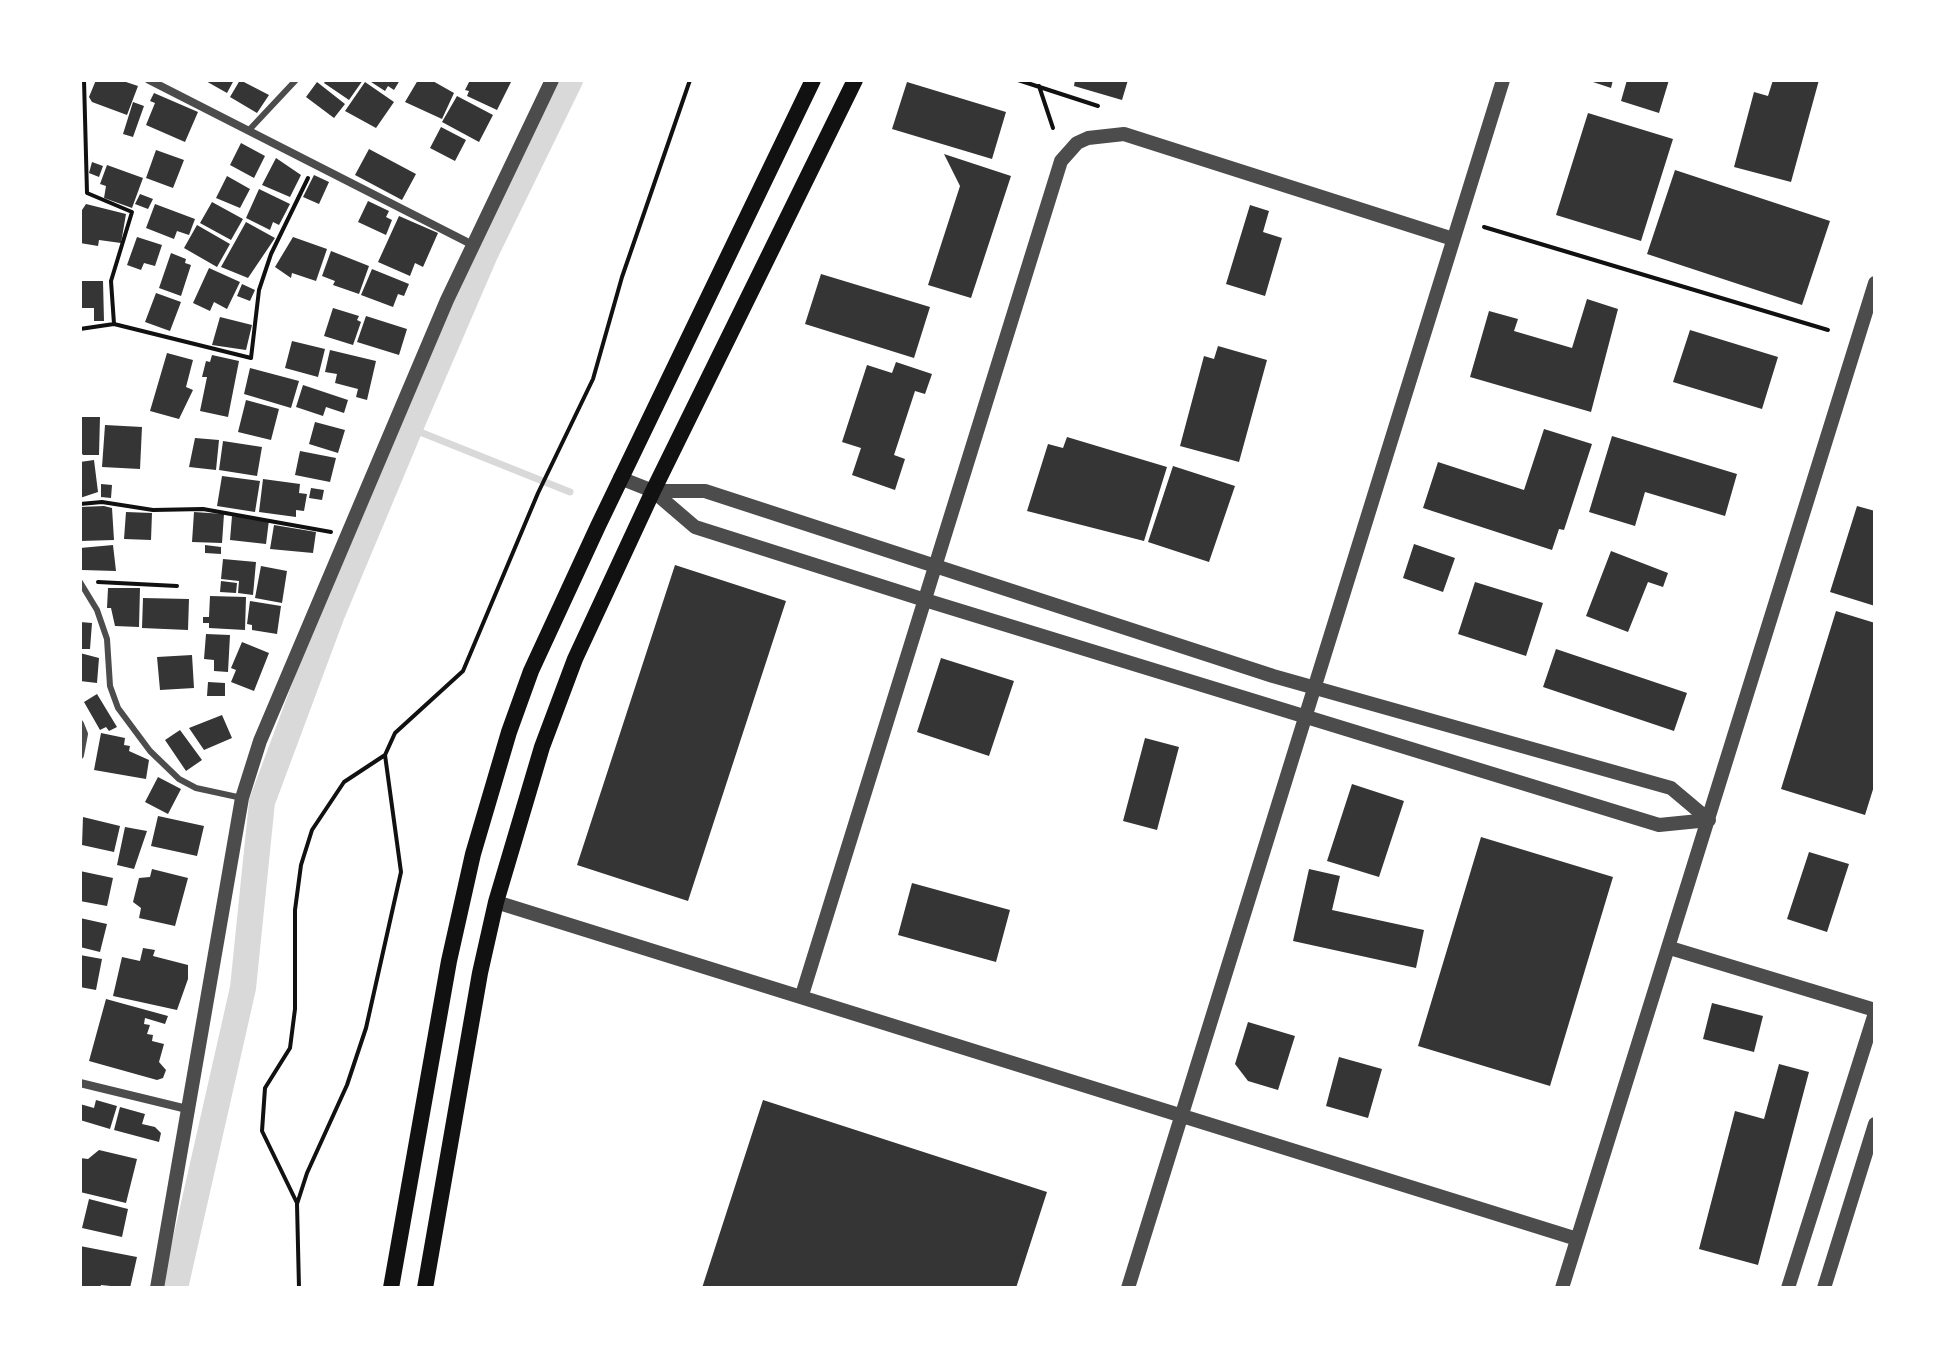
<!DOCTYPE html>
<html>
<head>
<meta charset="utf-8">
<style>
  body { margin:0 }
  #map { position:relative; width:1955px; height:1368px; overflow:hidden; background:#fff; font-family:"Nunito Sans",sans-serif }
  canvas { display:block }
  .frame { position:absolute; inset:0; border:82px solid #fff; pointer-events:none }
</style>
</head>
<body>
<div id="map">
<canvas width="1955" height="1368"></canvas>
<div class="frame"></div>
</div>
<script>
const c = document.querySelector('canvas').getContext('2d');
c.lineJoin = 'round';
const poly = rows => new Path2D(rows.map(r => 'M' + r).join(''));
function trace(path, color, width, dash) { c.strokeStyle = color; c.lineWidth = width; c.lineCap = dash ? 'butt' : 'round'; c.setLineDash(dash || []); c.stroke(path); }
function fillPath(path, color) { c.fillStyle = color; c.fill(path, 'evenodd'); }
trace(poly([
  [410,428,570,492]
]), '#d9d9d9', 7);
trace(poly([
  [175,1288,243,988,262,802,332,614,410,428,485,254,570,80]
]), '#d9d9d9', 26);
fillPath(poly([
  [96,80,120,80,138,86,127,115,92,102,89,97],
  [204,80,234,80,227,93],
  [240,80,269,95,257,113,230,97],
  [326,80,363,80,349,100,324,83],
  [368,80,400,80,394,90,388,86,385,91],
  [418,80,431,80,454,93,442,119,405,102],
  [470,80,512,80,497,110,467,96,469,91,465,90],
  [1075,80,1128,80,1122,100,1074,86],
  [1587,80,1613,80,1611,88],
  [1627,80,1669,80,1659,113,1621,101],
  [1773,80,1819,80,1791,182,1734,167,1754,92,1768,96],
  [317,82,345,104,334,118,306,97],
  [365,82,394,102,376,128,345,111],
  [907,82,1006,112,992,159,892,129],
  [154,93,198,112,185,142,146,125,155,103,150,101],
  [457,96,493,115,479,142,442,122],
  [133,102,144,106,133,137,123,134],
  [1588,113,1673,139,1641,241,1556,215],
  [441,127,466,140,455,161,430,148],
  [241,143,265,156,254,178,230,165],
  [369,149,416,174,402,200,355,175],
  [156,150,184,160,173,188,146,178],
  [944,154,1011,176,971,298,928,285,960,186],
  [276,158,301,175,290,197,262,185],
  [92,162,103,166,99,177,89,173],
  [107,165,143,178,132,208,104,198,106,186,100,184],
  [1675,170,1830,221,1802,305,1647,254],
  [314,175,329,182,319,204,303,197],
  [227,176,250,189,240,208,216,198],
  [259,189,290,204,279,225,273,222,270,230,246,218],
  [140,194,153,199,148,209,135,204],
  [368,201,389,211,386,217,392,220,386,235,358,222],
  [212,202,243,219,231,240,200,223],
  [86,204,126,214,121,243,99,240,98,246,80,243,80,213],
  [155,204,195,219,189,235,177,231,174,239,146,228],
  [1250,205,1269,211,1263,232,1282,238,1265,296,1226,284],
  [399,216,438,233,423,267,415,263,410,276,378,262],
  [246,222,275,238,248,278,221,267],
  [197,225,230,244,217,267,184,248],
  [137,237,162,245,155,266,144,263,141,270,127,265],
  [293,237,327,249,316,281,292,273,291,278,275,267],
  [331,251,369,266,359,294,333,285,335,281,322,276],
  [171,253,186,259,185,263,191,265,181,296,159,288],
  [209,268,240,282,227,309,214,302,210,311,193,303],
  [372,269,409,284,404,296,398,294,393,307,361,295],
  [821,274,930,307,914,358,805,324],
  [81,281,103,281,104,321,94,321,94,308,81,308],
  [242,284,255,290,250,301,237,296],
  [156,293,181,302,170,331,145,322],
  [1587,299,1618,309,1591,412,1470,377,1489,311,1518,319,1514,331,1572,348],
  [333,308,359,316,357,320,361,322,353,345,324,336],
  [366,316,407,329,399,355,357,342],
  [220,317,252,325,246,350,212,345],
  [1690,330,1778,357,1762,409,1673,382],
  [292,341,325,349,318,377,285,368],
  [1218,346,1267,360,1239,462,1180,446,1204,356,1214,359],
  [330,350,376,361,367,400,356,397,358,389,335,383,337,374,325,372],
  [167,353,193,360,186,387,193,390,179,419,150,411],
  [212,355,239,361,228,417,200,411,207,377,202,377,206,361,210,362],
  [896,362,932,374,925,394,915,391,894,455,905,459,895,490,852,475,861,448,842,442,867,365,892,373],
  [250,368,299,381,291,408,244,394],
  [303,385,348,400,344,413,326,407,323,416,296,407],
  [246,400,279,409,271,440,238,432],
  [80,417,100,417,99,455,83,455,80,451],
  [315,422,345,430,338,453,309,444],
  [105,425,142,427,140,469,102,467],
  [1544,429,1592,444,1564,530,1559,529,1552,550,1423,508,1438,462,1524,490],
  [1612,436,1737,474,1725,516,1645,492,1635,526,1589,512],
  [1067,437,1167,467,1144,541,1027,511,1048,444,1063,448],
  [195,438,219,440,216,470,189,467],
  [223,441,262,447,257,476,219,470],
  [300,451,336,458,330,482,295,475],
  [94,460,98,492,80,498,80,462],
  [1173,466,1235,486,1209,562,1148,542],
  [222,476,260,481,255,512,217,506],
  [263,479,300,484,299,493,307,494,304,511,296,510,296,517,259,512],
  [101,484,112,485,111,498,101,497],
  [311,488,324,490,322,500,309,498],
  [104,506,112,508,114,540,80,541,80,507],
  [1857,506,1875,511,1875,606,1830,592],
  [126,512,152,513,151,540,124,539],
  [194,512,224,514,222,543,192,542],
  [232,516,269,520,266,544,230,540],
  [274,525,316,532,313,553,270,549],
  [1414,544,1455,558,1443,592,1403,578],
  [113,545,116,571,82,570,80,548],
  [205,545,221,547,221,554,205,553],
  [1611,551,1668,573,1663,587,1648,582,1628,632,1586,616],
  [223,559,256,562,253,595,238,593,239,581,221,579],
  [675,565,786,601,688,901,577,865],
  [261,566,287,571,282,603,255,598],
  [221,581,237,583,236,593,220,592],
  [1475,582,1543,603,1526,656,1458,634],
  [108,588,140,588,139,627,115,626,111,608,107,608],
  [210,596,246,597,245,630,209,628,209,623,203,623,203,617,209,617],
  [143,598,189,599,188,630,142,628],
  [250,601,281,606,277,634,252,630,252,625,247,624],
  [1836,611,1875,623,1875,783,1865,815,1781,789],
  [80,622,92,623,90,649,80,649],
  [206,634,230,635,228,672,214,671,214,660,204,659],
  [242,642,269,653,254,691,231,682,236,670,231,668],
  [1556,649,1687,693,1674,731,1543,687],
  [80,653,99,658,97,683,80,681],
  [192,655,194,688,160,690,157,657],
  [941,658,1014,681,989,756,917,732],
  [208,682,225,683,225,696,207,696],
  [97,694,117,727,109,731,106,727,100,730,84,702],
  [222,715,232,738,204,750,189,728],
  [180,730,202,760,186,771,165,740],
  [101,733,125,738,124,745,130,746,129,751,149,760,146,779,94,770],
  [1145,738,1179,747,1157,830,1123,821],
  [158,777,181,789,168,814,145,802],
  [1352,784,1404,801,1379,877,1327,861],
  [158,816,204,826,197,856,151,846],
  [83,817,120,826,114,852,82,845],
  [125,827,147,831,134,869,117,865],
  [1481,837,1613,877,1550,1086,1418,1046],
  [1809,852,1849,864,1827,932,1787,919],
  [152,869,188,878,175,926,139,918,141,908,133,902,139,878,150,877],
  [1309,869,1340,876,1332,910,1424,930,1416,968,1293,941],
  [80,871,113,878,107,906,80,901],
  [912,883,1010,910,996,962,898,935],
  [80,918,107,924,100,952,80,947],
  [143,948,155,950,153,956,188,965,188,979,177,1010,113,996,122,957,140,961],
  [80,955,102,959,96,990,80,987],
  [106,999,168,1016,165,1024,145,1018,144,1024,150,1025,147,1034,153,1035,152,1041,164,1044,159,1062,166,1070,163,1078,157,1080,89,1061],
  [1712,1003,1763,1016,1754,1052,1703,1039],
  [1248,1022,1295,1036,1278,1090,1248,1081,1235,1064],
  [1339,1057,1382,1069,1368,1118,1326,1106],
  [1779,1064,1809,1072,1758,1265,1699,1249,1735,1111,1764,1119],
  [96,1100,117,1106,110,1129,80,1120,80,1104,94,1108],
  [763,1100,1047,1192,1016,1288,702,1288],
  [120,1107,145,1114,142,1124,155,1127,161,1133,159,1142,114,1130],
  [99,1150,137,1159,126,1203,80,1192,80,1158,88,1159],
  [89,1199,128,1209,122,1237,82,1228],
  [80,1246,137,1257,130,1288,101,1285,100,1288,80,1288]
]), '#353535');
trace(poly([
  [84,80,87,193,132,212,111,281,114,324],
  [1018,80,1098,106],
  [1039,86,1053,128],
  [1484,227,1828,330],
  [80,329,114,324,251,358,259,290,271,254,308,178],
  [80,504,102,502,153,510,203,509,331,532],
  [98,582,177,586],
  [297,1203,262,1131,265,1088,290,1048,295,1009,295,910,301,865,312,830,344,782,385,755],
  [299,1288,297,1204,307,1173,347,1085,366,1028,401,872,385,755,395,733,463,671,538,493,593,379,622,277,690,80]
]), '#111', 4);
trace(poly([
  [250,129,296,80],
  [80,582,97,610,107,639,110,686,118,708,150,751,179,779,196,788,242,798]
]), '#4c4c4c', 6);
trace(poly([
  [149,80,471,244],
  [80,724,84,734,80,755],
  [80,1083,187,1109]
]), '#4c4c4c', 8);
trace(poly([
  [620,478,653,491,695,527,925,600,1659,825,1709,820],
  [653,491,705,491,1273,676,1671,788,1709,820],
  [496,902,1577,1239],
  [1670,948,1875,1010],
  [802,995,1061,161,1077,143,1088,138,1124,134,1453,239],
  [157,1288,242,798,260,741,447,300,552,80],
  [1128,1288,1503,80],
  [1562,1288,1875,283],
  [1788,1288,1875,1013],
  [1824,1288,1875,1124]
]), '#4c4c4c', 14);
trace(poly([
  [391,1288,449,961,473,854,509,732,531,671,598,526,813,80],
  [425,1288,480,973,496,902,542,747,575,659,653,491,855,80]
]), '#111', 16);
</script>
</body>
</html>
